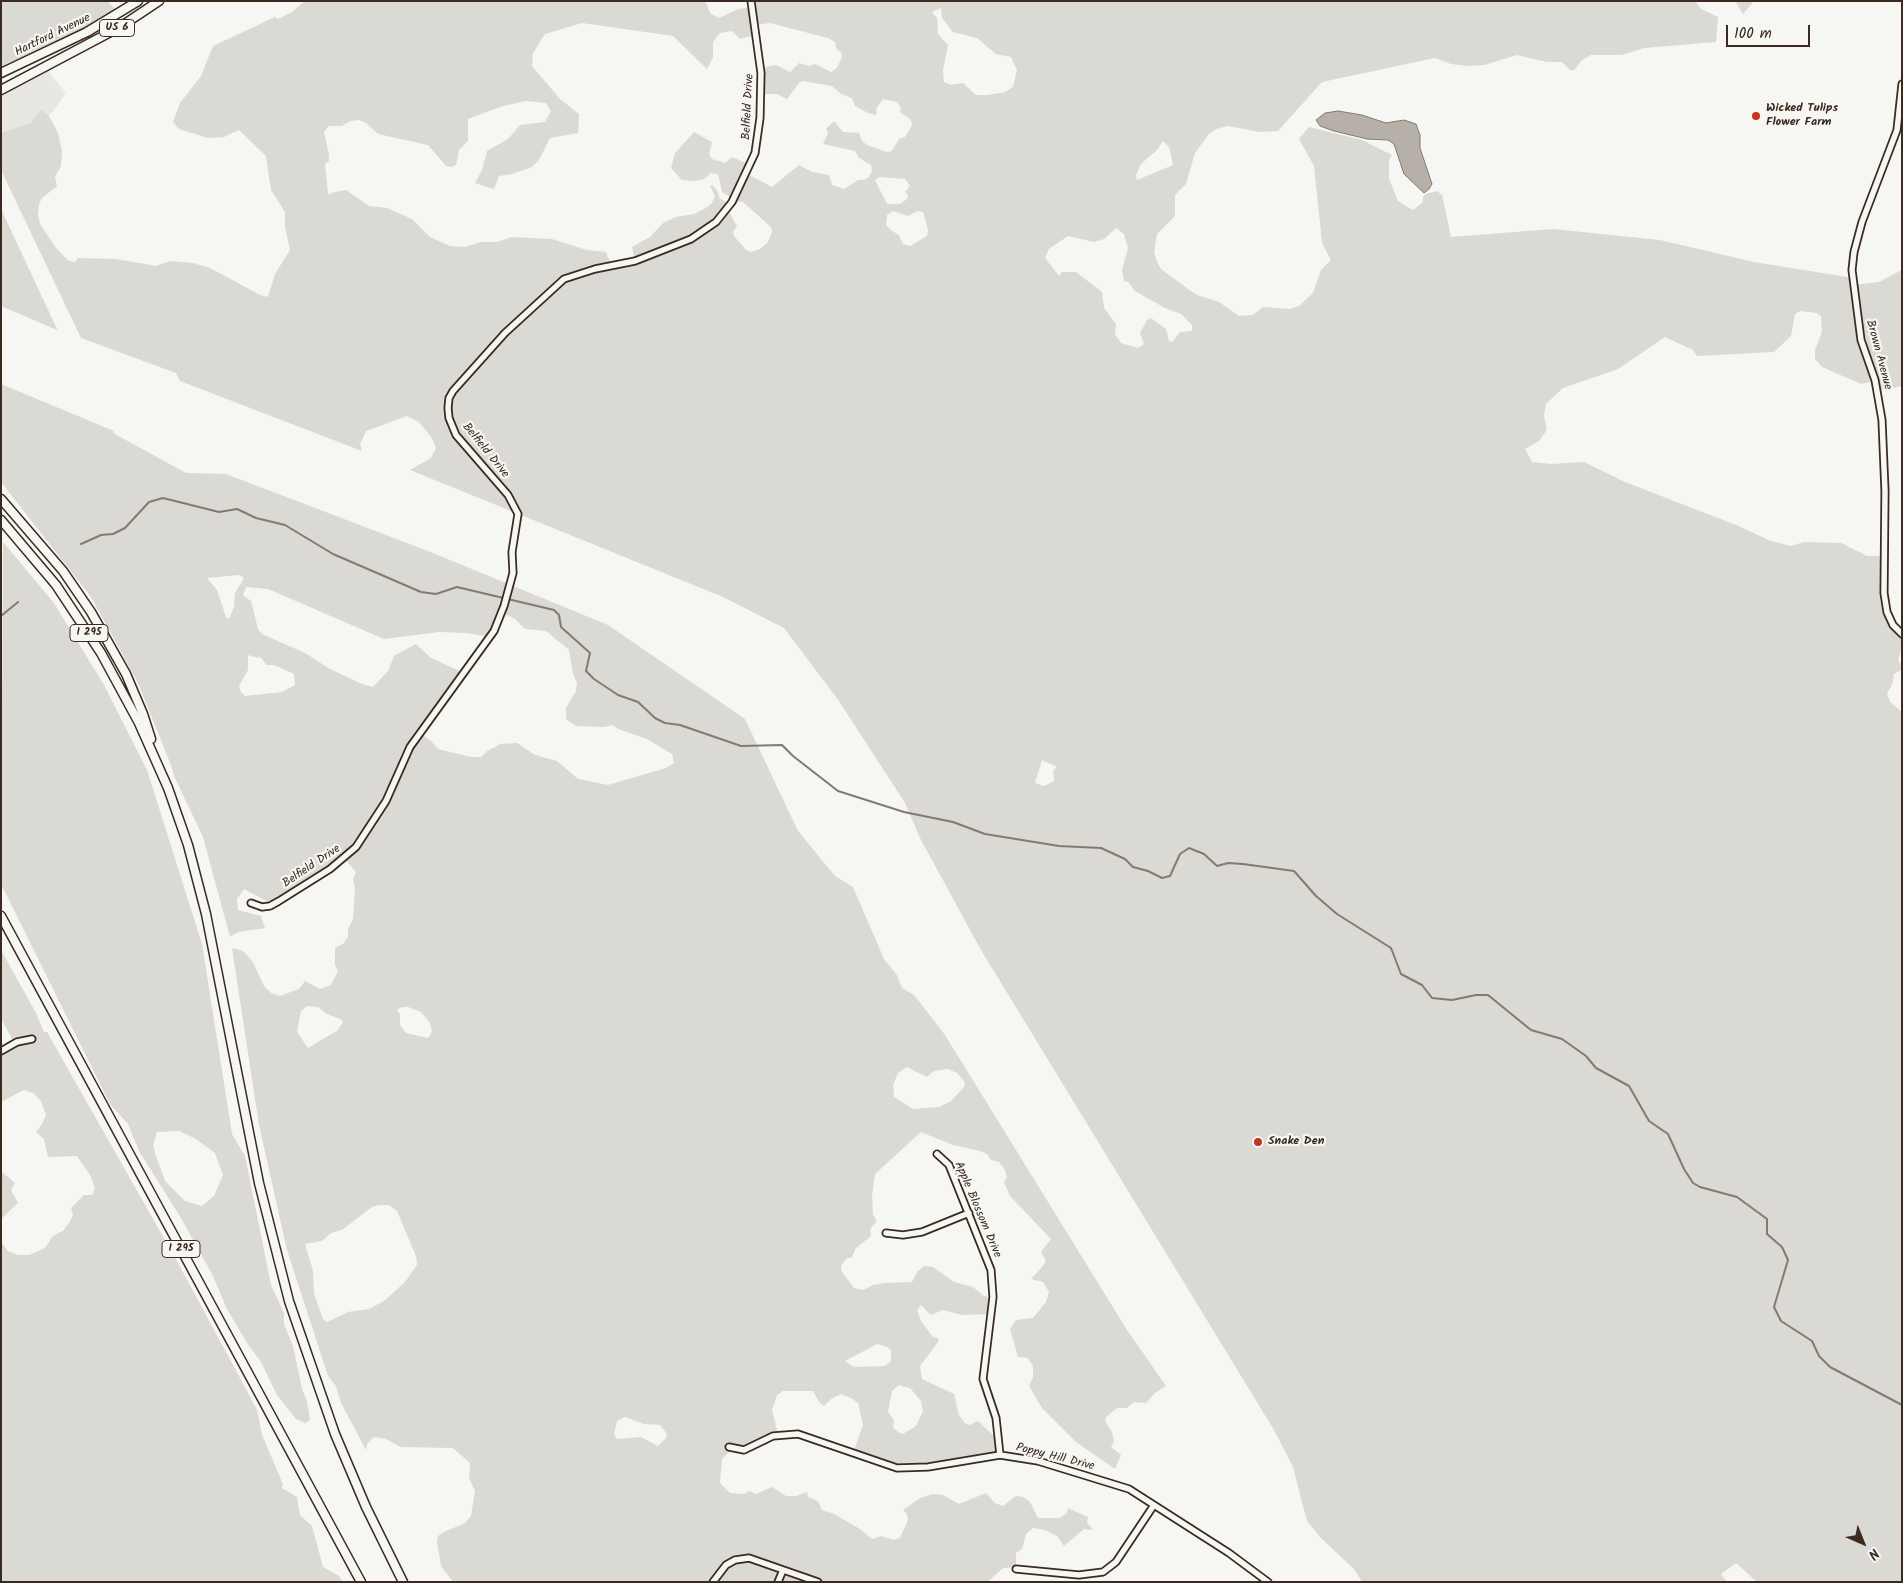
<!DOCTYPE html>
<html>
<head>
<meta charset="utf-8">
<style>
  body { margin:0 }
  #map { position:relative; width:1903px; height:1583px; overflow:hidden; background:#f6f6f2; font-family:Kalam,sans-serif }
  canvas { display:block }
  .frame { position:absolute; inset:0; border:2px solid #3b2a1e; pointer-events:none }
  .north { position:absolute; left:1838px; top:1518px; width:50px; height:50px; -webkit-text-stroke:4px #f6f6f2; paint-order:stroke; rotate:136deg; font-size:14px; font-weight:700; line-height:20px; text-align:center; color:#3b2a1e }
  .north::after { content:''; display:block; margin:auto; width:18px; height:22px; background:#3b2a1e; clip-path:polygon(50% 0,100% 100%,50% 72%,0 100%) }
  .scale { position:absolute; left:1726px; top:25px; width:84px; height:22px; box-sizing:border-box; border:2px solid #3b2a1e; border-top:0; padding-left:6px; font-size:15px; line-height:18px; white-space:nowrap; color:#3b2a1e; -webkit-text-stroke:4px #f6f6f2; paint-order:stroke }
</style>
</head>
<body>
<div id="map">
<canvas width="1903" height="1583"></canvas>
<div class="frame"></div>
<div class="north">N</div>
<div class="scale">100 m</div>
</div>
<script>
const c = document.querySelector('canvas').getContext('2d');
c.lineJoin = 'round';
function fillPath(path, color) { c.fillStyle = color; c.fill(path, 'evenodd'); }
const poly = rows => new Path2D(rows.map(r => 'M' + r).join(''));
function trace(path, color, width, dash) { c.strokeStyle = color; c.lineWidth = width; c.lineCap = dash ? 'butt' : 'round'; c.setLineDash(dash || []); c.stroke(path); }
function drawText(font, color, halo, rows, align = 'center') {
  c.font = font + ' Kalam,sans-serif'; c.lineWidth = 4.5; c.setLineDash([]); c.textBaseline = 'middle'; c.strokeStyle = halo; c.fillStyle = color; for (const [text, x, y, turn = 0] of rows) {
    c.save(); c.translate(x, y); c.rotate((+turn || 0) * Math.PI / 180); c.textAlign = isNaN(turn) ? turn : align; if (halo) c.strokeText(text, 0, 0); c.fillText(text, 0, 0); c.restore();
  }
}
fillPath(poly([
  [48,71,66,93,57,106,49,116,41,111,30,123,1,133,1,96]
]), '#e8e7e2');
fillPath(poly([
  [1,1,107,1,114,8,118,21,1,71],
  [305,1,705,1,711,14,719,18,738,9,752,7,751,1,1695,1,1701,9,1718,17,1716,42,1644,48,1622,55,1591,55,1582,60,1574,70,1570,70,1562,62,1547,62,1517,55,1484,65,1468,66,1451,64,1435,58,1322,82,1278,131,1260,132,1228,126,1216,129,1209,134,1195,153,1186,184,1175,195,1175,216,1157,234,1154,252,1157,262,1161,269,1188,289,1197,295,1219,302,1239,316,1253,315,1263,307,1290,309,1299,306,1313,293,1321,270,1331,260,1322,243,1314,166,1299,139,1309,127,1362,140,1392,155,1389,160,1389,179,1398,201,1413,210,1423,202,1423,197,1426,194,1437,191,1442,195,1451,237,1553,229,1660,240,1754,262,1853,278,1854,285,1879,282,1902,270,1902,386,1878,391,1875,381,1861,384,1822,367,1815,359,1815,350,1822,332,1821,316,1817,313,1800,311,1795,314,1791,336,1774,352,1697,356,1693,350,1665,337,1618,369,1563,388,1546,404,1544,416,1547,430,1539,441,1525,449,1532,462,1551,464,1584,462,1625,482,1736,525,1771,541,1791,546,1804,542,1841,543,1867,556,1883,556,1888,613,1902,634,1902,648,1898,660,1902,665,1901,670,1894,674,1892,685,1887,693,1890,702,1902,712,1902,1582,1757,1582,1736,1563,1721,1574,1727,1582,1362,1582,1354,1569,1320,1537,1307,1521,1293,1467,1274,1430,981,950,920,838,905,803,839,701,784,628,723,597,410,470,431,458,436,448,432,438,419,422,407,416,366,431,360,444,362,451,180,381,176,373,81,338,1,170,1,133,30,123,41,110,49,116,58,133,62,151,61,166,55,177,57,186,42,198,39,204,38,215,40,224,56,248,69,261,75,262,78,258,116,259,156,266,170,261,193,263,210,268,260,295,268,297,275,274,290,250,285,227,285,212,271,190,266,156,239,130,224,137,208,138,179,129,173,122,180,103,201,76,213,46,275,17,278,19,292,12],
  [941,8,942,18,953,32,977,38,996,54,1011,57,1017,70,1013,87,1005,92,988,95,976,95,963,83,951,85,944,82,943,70,948,45,938,34,937,18,932,12],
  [582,23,673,36,707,69,713,57,713,42,720,33,732,31,740,39,755,35,755,25,770,23,828,38,835,42,836,49,841,52,842,57,837,68,831,72,815,64,809,66,799,63,790,72,776,65,761,68,763,94,777,94,787,99,800,82,803,81,832,86,841,94,852,98,855,106,868,113,875,115,877,113,876,109,883,99,897,102,901,108,900,112,911,120,912,125,905,137,899,139,892,151,887,152,867,145,862,141,859,133,843,132,834,121,826,129,828,133,823,144,855,151,859,158,871,165,872,171,869,177,864,180,858,180,844,189,832,185,829,175,812,172,799,165,772,187,747,174,748,164,732,157,725,163,712,159,709,154,712,142,694,132,675,153,671,168,682,180,694,181,704,179,711,173,718,174,722,192,733,199,728,203,719,198,718,192,713,185,710,186,715,196,712,203,706,208,694,214,676,217,663,223,650,237,632,247,635,261,611,265,606,252,587,250,552,239,512,237,497,242,481,242,465,247,450,246,430,237,412,219,387,208,369,206,346,190,331,193,330,195,328,193,325,164,329,161,329,155,324,132,329,126,342,126,350,121,359,120,366,123,378,134,428,145,446,166,451,167,456,165,459,150,468,141,468,119,503,106,526,101,546,103,551,111,545,122,520,125,508,139,487,151,482,170,475,183,494,189,499,176,512,174,532,167,539,160,550,138,578,133,579,114,560,99,532,66,533,53,545,34],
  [1163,141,1169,147,1173,165,1137,180,1136,175,1141,164,1157,150],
  [880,177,905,179,910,186,905,192,908,195,907,199,900,204,887,204,875,180],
  [732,201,743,202,771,227,772,232,768,242,760,249,751,252,746,250,734,236,733,232,737,226,730,214],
  [893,211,908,216,918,211,923,212,928,230,927,236,910,246,903,244,899,235,892,231,886,225,887,215],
  [1116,228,1124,234,1128,248,1122,270,1124,281,1128,282,1135,291,1165,308,1181,314,1192,325,1192,331,1180,332,1172,342,1169,341,1166,329,1151,318,1147,320,1140,333,1144,344,1138,348,1121,343,1115,334,1116,324,1104,308,1102,292,1076,272,1062,272,1059,276,1045,258,1049,249,1068,236,1094,242,1104,239],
  [1042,760,1057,767,1053,771,1054,781,1044,786,1035,783],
  [1735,1,1754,1,1743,14],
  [1,209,57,329,57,330,1,306],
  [1,384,114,431,113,433,186,473,226,474,428,551,608,625,745,719,798,831,835,876,853,887,884,959,897,975,902,988,914,995,945,1035,1127,1330,1166,1386,1155,1393,1146,1403,1134,1402,1127,1408,1117,1408,1106,1417,1105,1421,1112,1432,1114,1441,1111,1447,1121,1455,1115,1469,1076,1442,1042,1408,1029,1386,1033,1377,1033,1366,1028,1358,1018,1357,1010,1329,1016,1320,1033,1318,1046,1302,1049,1292,1043,1282,1031,1279,1043,1266,1046,1261,1041,1252,1051,1239,1010,1196,1004,1182,1007,1177,1005,1170,999,1162,991,1160,987,1154,980,1151,953,1145,921,1132,875,1174,872,1196,873,1215,877,1221,870,1229,871,1236,856,1248,852,1257,846,1259,841,1266,842,1272,854,1288,863,1290,873,1285,885,1283,912,1282,917,1272,924,1266,933,1267,954,1282,973,1287,984,1296,994,1298,990,1314,962,1315,943,1310,931,1315,921,1305,917,1310,921,1321,933,1337,938,1338,939,1341,920,1366,922,1379,954,1394,959,1415,965,1423,969,1425,978,1421,998,1440,997,1453,909,1467,885,1465,853,1453,863,1425,858,1403,851,1398,841,1394,831,1399,824,1406,819,1402,813,1391,783,1391,777,1395,772,1410,778,1434,742,1451,733,1448,722,1459,720,1483,730,1493,744,1494,749,1491,756,1494,772,1487,786,1496,796,1496,807,1492,808,1497,818,1501,822,1510,834,1514,860,1529,872,1539,881,1536,894,1540,900,1538,908,1520,907,1514,903,1510,920,1498,933,1494,943,1495,959,1504,986,1493,995,1503,1003,1506,1016,1496,1023,1497,1030,1502,1038,1518,1060,1518,1067,1513,1068,1508,1088,1517,1087,1522,1093,1530,1084,1529,1064,1546,1057,1536,1045,1530,1033,1528,1026,1534,1022,1549,1016,1553,1016,1567,1003,1568,987,1582,453,1582,441,1566,437,1542,438,1536,444,1532,465,1523,471,1516,475,1491,469,1478,470,1463,453,1448,401,1447,386,1439,374,1437,367,1444,366,1450,341,1403,336,1386,328,1376,287,1250,259,1125,232,948,243,951,253,962,264,986,271,993,280,996,299,989,305,981,320,989,331,985,338,971,335,965,335,948,343,944,348,937,348,929,353,919,355,888,353,879,356,872,345,859,270,903,244,889,237,899,238,910,261,916,265,928,238,932,230,937,203,837,174,776,171,765,138,683,91,597,1,482],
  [239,575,244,578,235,593,234,607,229,619,226,617,217,590,207,578],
  [246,587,268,589,384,639,439,632,467,633,489,637,503,613,515,619,525,629,546,631,569,650,573,674,577,683,576,691,566,708,566,719,576,726,604,727,613,725,618,729,647,739,672,754,674,763,666,768,608,785,578,779,557,761,535,755,517,743,501,744,487,751,481,757,471,757,438,749,430,740,420,734,464,673,431,658,416,644,394,656,388,671,373,687,362,684,330,669,305,653,262,634,258,629,251,601,243,595],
  [248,655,258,658,259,656,267,665,274,665,294,674,295,685,282,692,245,696,241,692,239,686,248,670],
  [307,1006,318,1007,327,1014,340,1019,343,1022,338,1030,308,1048,297,1032,301,1011],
  [402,1007,408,1007,421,1012,430,1023,432,1031,430,1036,427,1038,406,1033,400,1025,400,1014,397,1010],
  [907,1067,927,1077,934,1071,948,1069,957,1073,964,1081,965,1086,951,1101,939,1107,913,1109,894,1097,893,1085,898,1073],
  [379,1205,389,1205,397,1211,416,1256,417,1265,405,1282,384,1301,369,1309,348,1312,327,1322,323,1319,314,1294,313,1271,305,1244,322,1241,331,1233,342,1230,372,1207],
  [877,1344,888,1347,891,1351,891,1361,885,1366,854,1367,845,1361],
  [899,1385,910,1388,921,1401,923,1411,916,1426,903,1434,898,1432,893,1427,894,1420,888,1412,892,1391],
  [625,1417,644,1424,660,1425,667,1434,666,1438,658,1446,641,1437,617,1439,614,1434,617,1421],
  [3,542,54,603,104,685,147,770,202,944,232,1134,245,1156,271,1285,284,1313,284,1324,293,1346,302,1389,307,1401,310,1420,305,1423,296,1419,277,1395,261,1362,247,1343,227,1309,212,1274,181,1218,139,1151,128,1124,110,1104,1,884],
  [179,1131,196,1139,215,1153,223,1175,214,1196,202,1206,185,1201,165,1181,156,1156,153,1145,157,1132],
  [1,950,36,1013,44,1032,47,1032,178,1263,247,1391,257,1410,262,1435,283,1484,282,1488,297,1497,300,1515,312,1526,323,1567,339,1576,343,1582,1,1582,1,1242,8,1251,18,1255,29,1255,45,1248,53,1236,63,1231,69,1223,73,1215,71,1208,84,1195,92,1195,95,1188,90,1175,77,1156,48,1157,44,1139,36,1132,42,1124,46,1115,41,1101,33,1093,24,1090,1,1102,1,1051,14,1043,1,1018],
  [1,1171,15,1183,11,1190,18,1203,1,1219]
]), '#dad9d3');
const water = poly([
  [1338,111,1362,115,1386,123,1404,120,1416,124,1420,135,1420,148,1432,184,1429,189,1424,193,1404,174,1394,144,1388,140,1367,139,1334,131,1320,126,1316,120,1325,113,1338,111]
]);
fillPath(water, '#b6b0a9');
trace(water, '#857a71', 1);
trace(poly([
  [81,544,101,535,113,534,125,528,149,502,163,498,219,512,237,509,256,518,285,525,333,554,421,592,436,594,457,587,554,610,559,615,561,627,590,653,586,671,594,679,618,695,638,702,655,718,665,723,680,725,741,746,782,745,793,756,838,791,904,812,953,822,985,834,1059,846,1101,848,1125,859,1133,867,1148,871,1162,878,1170,876,1180,854,1189,848,1204,854,1217,866,1228,863,1243,864,1294,871,1316,896,1337,914,1391,948,1401,974,1422,985,1432,998,1452,1000,1476,995,1488,995,1531,1030,1562,1039,1586,1056,1596,1068,1629,1086,1649,1121,1668,1134,1684,1169,1693,1183,1700,1187,1737,1197,1767,1219,1767,1234,1782,1247,1788,1260,1774,1307,1781,1321,1812,1341,1819,1356,1830,1367,1902,1405],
  [1,616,18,602]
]), '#857a71', 2);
const minor = poly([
  [1902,84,1897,130,1862,222,1854,252,1852,270,1861,340,1875,380,1882,420,1885,491,1884,593,1887,612,1893,625,1902,634],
  [251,903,262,907,270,906,279,901,330,869,356,847,386,801,410,747,494,631,504,606,513,573,512,552,518,514,508,495,456,435,449,418,448,408,449,398,453,391,505,333,564,279,595,269,635,261,691,239,716,222,732,202,755,153,760,118,761,73,751,1],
  [1,1051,17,1042,32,1039],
  [937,1154,949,1165,991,1270,993,1297,983,1379,996,1418,1000,1455],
  [886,1233,903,1235,922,1232,969,1213],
  [729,1447,744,1450,773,1436,798,1434,897,1468,928,1467,1000,1455,1038,1461,1129,1489,1229,1553,1268,1582],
  [1016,1569,1079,1575,1103,1572,1116,1562,1154,1505],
  [713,1582,726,1565,735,1560,749,1558,818,1582],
  [778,1582,783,1570]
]);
const highway = poly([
  [1,73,87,32,138,1],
  [1,90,120,27,159,1],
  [1,499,63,571,91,612,126,674,143,714,151,739],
  [1,520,56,585,101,653,139,723,168,788,188,845,206,914,259,1183,289,1301,335,1434,366,1507,403,1582],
  [1,916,361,1582]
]);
trace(minor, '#3b2a1e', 9);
trace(highway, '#3b2a1e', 11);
trace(minor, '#f6f6f2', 5.5);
trace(highway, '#f6f6f2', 8);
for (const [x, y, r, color] of [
  [1756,116,5,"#c8321e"],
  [1258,1142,5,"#c8321e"]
]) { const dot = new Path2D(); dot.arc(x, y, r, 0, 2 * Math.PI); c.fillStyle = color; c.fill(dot); trace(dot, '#f6f6f2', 2); }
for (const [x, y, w] of [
  [117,28,35],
  [89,633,38],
  [181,1249,38]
]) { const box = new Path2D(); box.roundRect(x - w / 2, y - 8.5, w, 17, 4); c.fillStyle = '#f6f6f2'; c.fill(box); trace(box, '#3b2a1e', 1); }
drawText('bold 11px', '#3b2a1e', null, [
  ["US 6",117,28],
  ["I 295",89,633],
  ["I 295",181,1249]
]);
drawText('12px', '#3b2a1e', '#f6f6f2', [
  ["Hartford Avenue",53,36,-26],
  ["Belfield Drive",749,107,-87],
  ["Brown Avenue",1878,355,75],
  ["Belfield Drive",485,451,51],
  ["Belfield Drive",312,867,-34],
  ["Apple Blossom Drive",977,1210,67],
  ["Poppy Hill Drive",1055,1458,14]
]);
drawText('bold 12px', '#3b2a1e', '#f6f6f2', [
  ["Wicked Tulips",1766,109],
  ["Flower Farm",1766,123],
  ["Snake Den",1268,1142]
], 'left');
</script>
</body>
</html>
